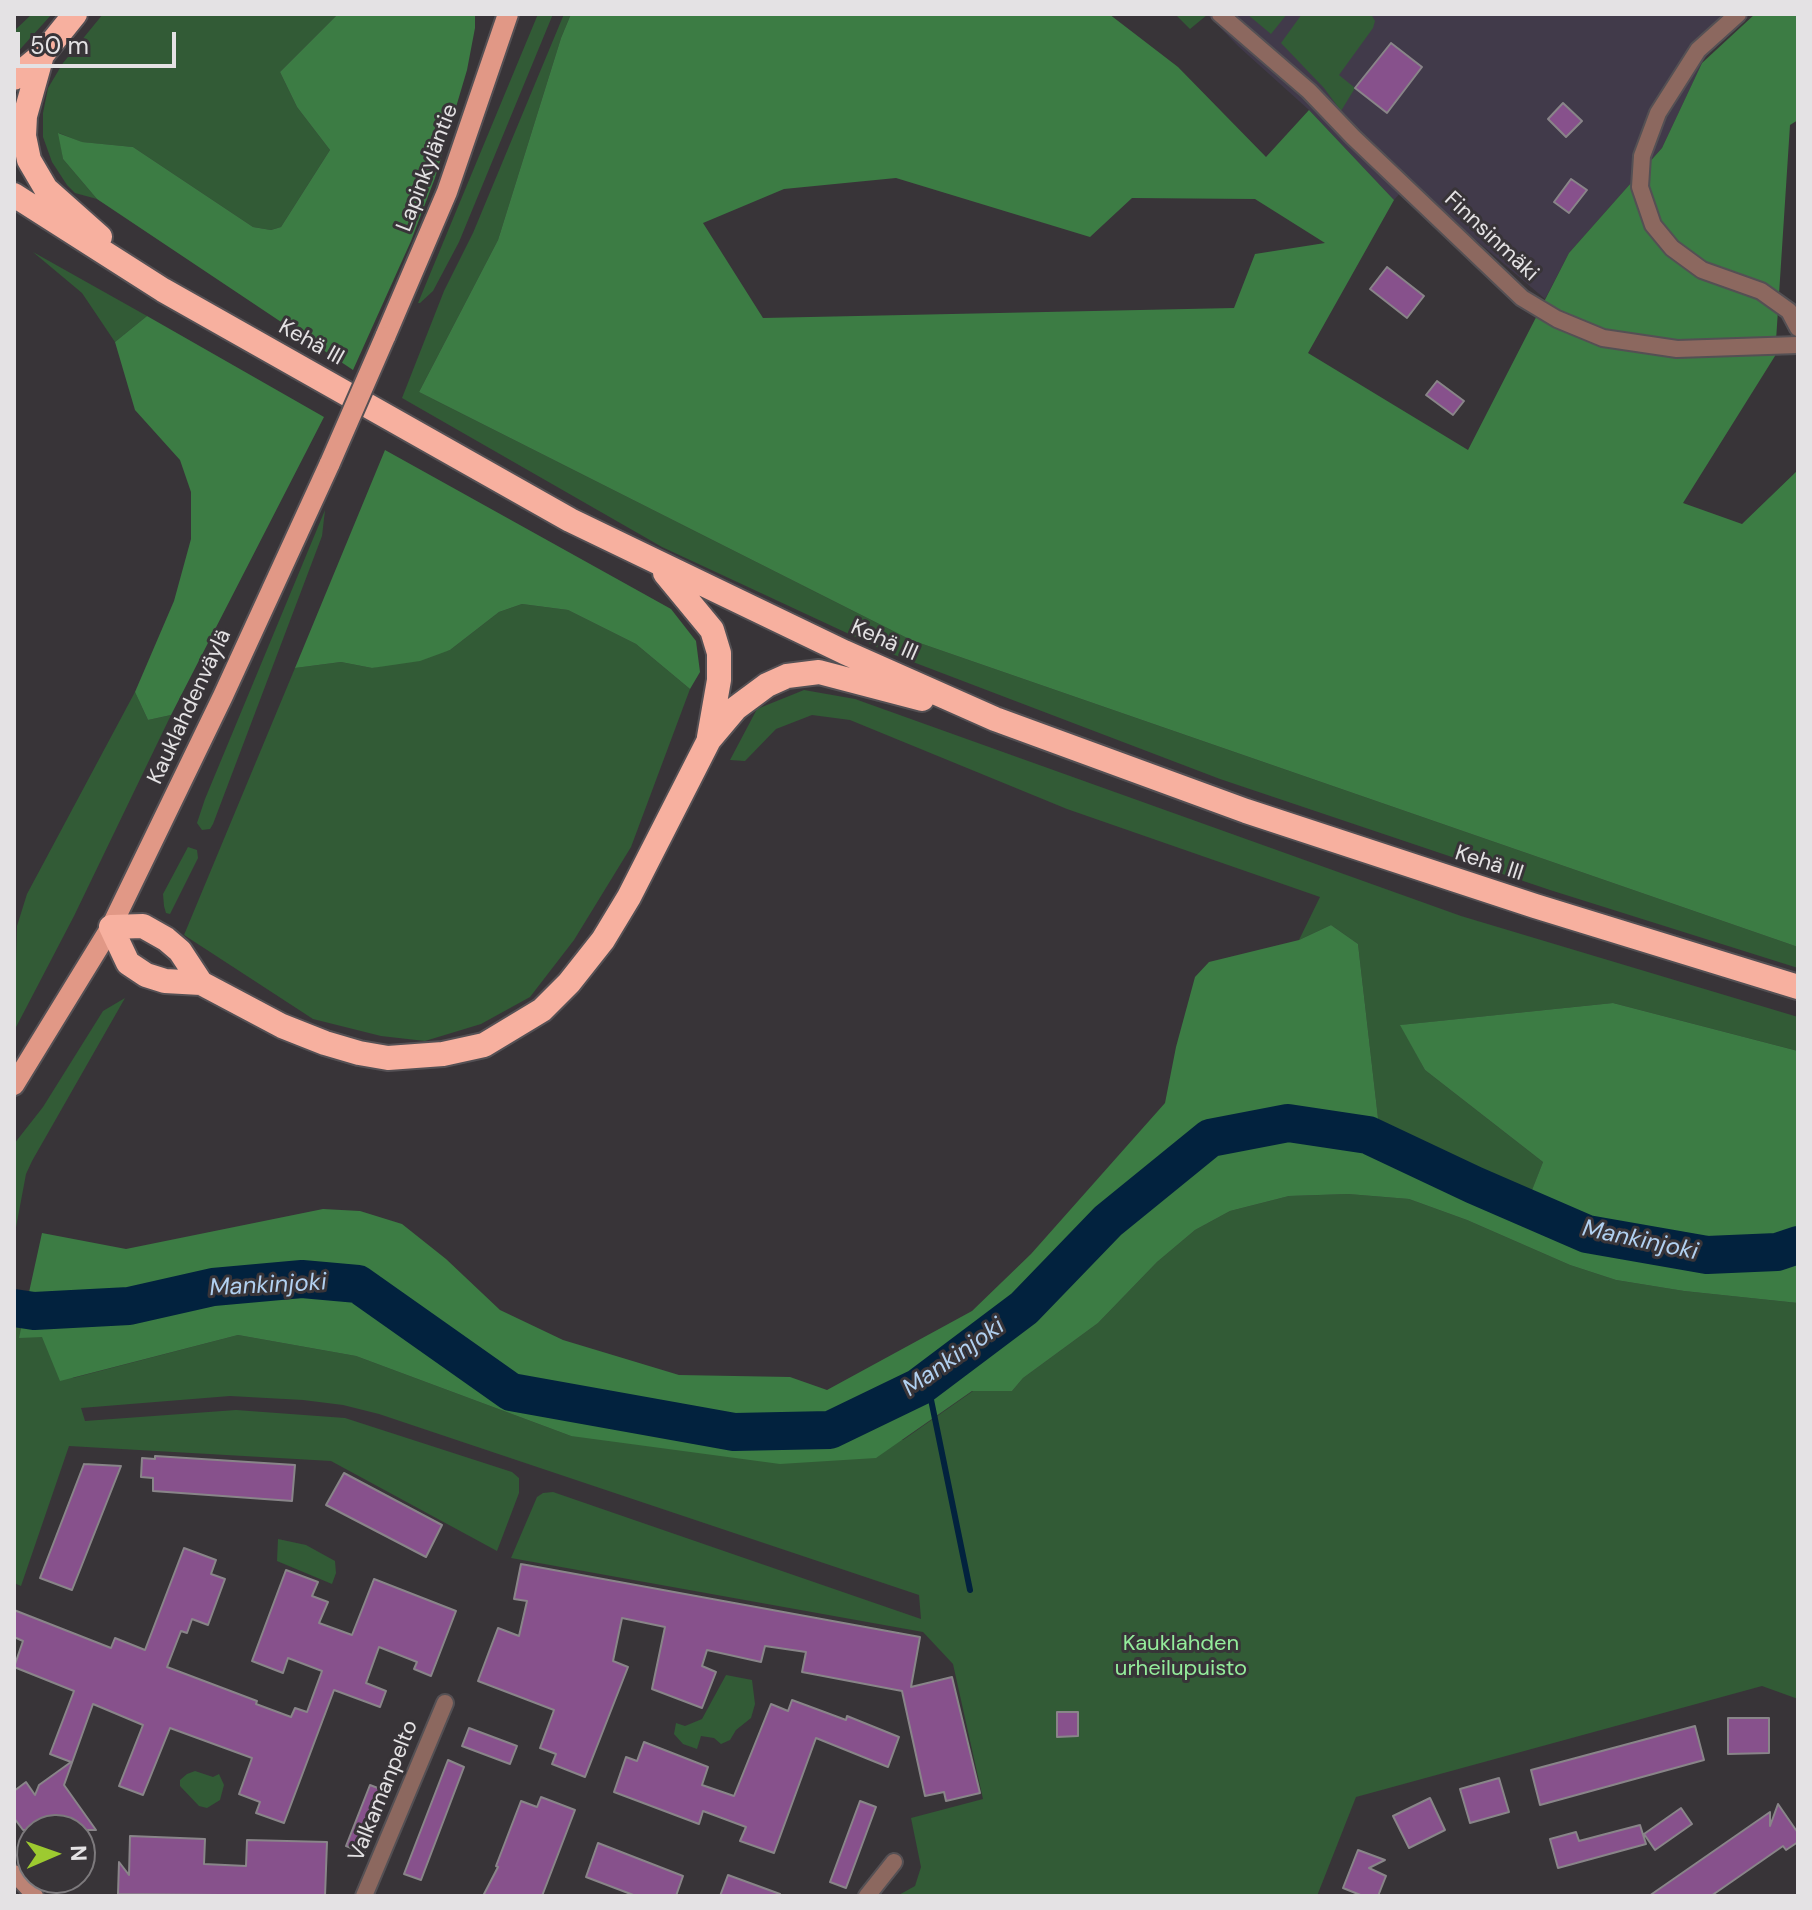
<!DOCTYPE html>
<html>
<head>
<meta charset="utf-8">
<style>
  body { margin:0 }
  #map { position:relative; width:1812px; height:1910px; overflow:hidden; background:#383438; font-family:"DM Sans",sans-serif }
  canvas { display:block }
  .frame { position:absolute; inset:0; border:16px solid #e4e2e4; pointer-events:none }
  .north { position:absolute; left:16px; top:1814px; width:80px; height:80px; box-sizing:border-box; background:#383438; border:2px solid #7d7a7d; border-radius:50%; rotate:88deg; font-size:22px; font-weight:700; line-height:32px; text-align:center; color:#e4e2e4 }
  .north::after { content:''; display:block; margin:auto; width:28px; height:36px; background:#9dca30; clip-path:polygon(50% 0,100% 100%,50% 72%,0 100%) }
  .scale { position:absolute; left:16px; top:32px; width:160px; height:36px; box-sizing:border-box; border:4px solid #e4e2e4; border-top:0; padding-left:10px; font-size:24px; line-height:28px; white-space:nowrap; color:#e4e2e4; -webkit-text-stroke:6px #383438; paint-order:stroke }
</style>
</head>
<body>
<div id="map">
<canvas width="1812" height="1910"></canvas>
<div class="frame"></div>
<div class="north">N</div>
<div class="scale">50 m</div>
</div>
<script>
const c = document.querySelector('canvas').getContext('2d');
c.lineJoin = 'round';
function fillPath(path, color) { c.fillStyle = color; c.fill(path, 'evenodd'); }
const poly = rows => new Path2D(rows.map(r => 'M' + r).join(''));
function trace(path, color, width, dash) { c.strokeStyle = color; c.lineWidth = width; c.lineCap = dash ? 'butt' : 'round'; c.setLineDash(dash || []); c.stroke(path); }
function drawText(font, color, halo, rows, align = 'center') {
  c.font = font + ' "DM Sans",sans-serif'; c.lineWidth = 6; c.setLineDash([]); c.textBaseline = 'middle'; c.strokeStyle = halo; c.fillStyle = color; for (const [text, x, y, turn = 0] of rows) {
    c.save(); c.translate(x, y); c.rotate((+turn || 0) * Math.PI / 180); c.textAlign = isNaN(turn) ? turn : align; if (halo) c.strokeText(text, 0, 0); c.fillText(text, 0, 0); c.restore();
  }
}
fillPath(poly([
  [1207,14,1734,14,1702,63,1662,148,1569,253,1545,299,1409,183,1394,200,1309,110,1238,46]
]), '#413a4a');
fillPath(poly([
  [32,14,52,14,14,56,14,31],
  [103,14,338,14,280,72,297,107,330,150,281,227,271,230,253,227,133,147,81,142,59,133,63,159,97,199,75,193,67,185,52,162,43,137,43,113,48,88,63,63],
  [538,14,553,14,459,242,433,291,420,303,418,303],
  [564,14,571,14,561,38,498,240,419,392,911,640,1798,947,1798,968,1550,890,1220,779,892,654,662,547,402,398,444,291,473,233],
  [1178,14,1207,14,1207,15,1190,29,1177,16],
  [1247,14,1287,14,1271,34],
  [1302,14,1371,14,1375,21,1373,28,1339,75,1355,88,1341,111,1324,88,1281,43],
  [33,252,147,316,115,342,82,293],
  [325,510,322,536,213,824,210,829,202,830,197,823,205,799],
  [522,604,568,610,636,644,690,689,631,847,574,940,530,997,481,1024,425,1041,381,1036,313,1019,184,935,295,668,341,662,372,668,450,650,499,612],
  [804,690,855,699,1461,916,1798,1017,1798,1051,1613,1003,1401,1025,1425,1070,1543,1162,1523,1214,1382,1153,1358,944,1331,925,1299,940,1320,897,1067,809,850,720,812,715,776,729,745,761,730,760,757,709],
  [135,692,148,720,171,715,74,916,14,1031,17,926,27,894],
  [188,847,197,850,198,858,170,914,166,913,164,906,163,894],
  [125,998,32,1161,26,1174,14,1238,14,1144,43,1107,103,1011],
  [1348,1194,1409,1199,1467,1220,1570,1265,1616,1280,1684,1291,1798,1303,1798,1699,1762,1686,1356,1797,1317,1896,897,1896,915,1886,921,1867,911,1818,983,1799,953,1664,923,1632,511,1558,537,1497,543,1493,553,1492,921,1619,919,1595,379,1414,343,1405,303,1400,230,1396,81,1408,85,1421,236,1410,345,1418,512,1472,519,1478,519,1493,497,1551,331,1461,69,1446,21,1586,14,1583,14,1314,58,1318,73,1378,238,1335,356,1356,571,1436,903,1440,973,1391,1012,1391,1023,1378,1098,1323,1157,1262,1195,1230,1230,1211,1289,1196],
  [278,1539,306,1545,335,1561,336,1573,332,1584,277,1561],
  [726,1675,752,1680,755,1704,751,1718,736,1730,730,1740,721,1744,714,1738,701,1736,697,1749,683,1744,674,1734,676,1723,685,1726,702,1719],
  [195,1771,213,1777,219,1774,224,1785,220,1800,207,1808,199,1806,180,1786,180,1780,187,1774]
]), '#325b36');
fillPath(poly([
  [338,14,475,14,475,28,467,70,435,178,411,241,353,370,97,199,63,159,58,133,82,142,133,147,253,227,271,230,281,227,330,150,297,107,280,72],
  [571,14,1109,14,1178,67,1266,157,1309,110,1394,200,1308,353,1468,450,1569,253,1662,148,1702,63,1755,14,1798,14,1798,120,1790,125,1775,356,1683,503,1742,524,1798,470,1798,947,911,640,419,392,498,240,561,38],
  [896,178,1090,237,1132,198,1255,199,1325,243,1255,254,1234,308,763,318,703,223,784,189],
  [147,316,324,417,171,715,148,720,135,692,174,601,191,539,191,492,180,460,135,410,115,342],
  [385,450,671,609,696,641,700,672,690,689,636,644,568,610,522,604,499,612,450,650,420,661,372,668,341,662,295,668],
  [1331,925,1358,944,1382,1153,1523,1213,1543,1162,1425,1070,1400,1025,1613,1003,1798,1051,1798,1303,1684,1291,1616,1280,1570,1265,1467,1220,1409,1199,1348,1194,1289,1196,1230,1211,1195,1230,1157,1262,1098,1323,1023,1378,1012,1391,972,1391,876,1458,780,1464,571,1436,356,1356,238,1335,60,1381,42,1337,19,1338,42,1233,126,1249,323,1209,360,1211,402,1224,446,1259,500,1310,563,1340,679,1375,790,1377,827,1390,972,1311,1031,1254,1165,1103,1176,1047,1195,977,1209,962,1299,940]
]), '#3c7c44');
trace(poly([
  [927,1380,970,1590]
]), '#02223e', 6);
trace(poly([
  [14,1308,34,1311,129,1306,213,1287,302,1279,358,1284,511,1392,734,1432,830,1430,919,1387,1024,1308,1108,1221,1210,1138,1288,1123,1368,1135,1474,1185,1587,1234,1707,1255,1777,1252,1798,1245]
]), '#02223e', 38);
const building = poly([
  [1391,43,1422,67,1387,113,1355,88,1391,43],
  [1563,103,1582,121,1566,137,1548,119,1563,103],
  [1571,179,1587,190,1569,213,1554,202,1571,179],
  [1387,267,1424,296,1407,318,1370,289,1387,267],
  [1437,381,1464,401,1453,415,1426,395,1437,381],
  [155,1456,295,1465,292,1501,153,1491,153,1478,141,1477,142,1458,155,1459,155,1456],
  [84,1464,121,1466,72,1590,40,1578,84,1464],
  [344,1473,442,1525,426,1557,326,1505,344,1473],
  [184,1548,216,1560,211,1574,225,1579,208,1625,192,1619,187,1633,181,1631,167,1667,257,1701,256,1704,291,1717,295,1708,307,1712,322,1671,288,1658,283,1673,252,1661,286,1570,318,1582,312,1596,328,1602,319,1623,352,1635,374,1579,456,1611,431,1676,414,1669,417,1662,379,1647,366,1683,386,1691,380,1707,334,1690,284,1823,256,1813,260,1802,239,1794,252,1758,170,1728,143,1795,119,1786,143,1725,93,1704,64,1785,96,1830,23,1830,14,1818,14,1791,26,1782,35,1795,39,1785,71,1762,50,1754,74,1691,14,1667,23,1641,14,1637,14,1610,111,1648,115,1638,145,1650,184,1548],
  [521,1564,920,1637,911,1687,952,1677,980,1793,946,1801,944,1792,925,1796,902,1691,802,1672,806,1652,765,1646,761,1662,707,1650,702,1666,716,1672,702,1708,652,1689,665,1627,622,1618,613,1661,628,1667,585,1777,552,1764,556,1754,540,1748,554,1710,478,1681,498,1628,519,1636,527,1601,514,1599,521,1564],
  [792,1700,846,1720,847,1716,899,1737,888,1767,816,1738,774,1853,740,1841,746,1827,703,1811,699,1824,614,1792,626,1757,637,1761,644,1742,708,1767,702,1785,734,1796,771,1704,788,1711,792,1700],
  [1057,1712,1078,1712,1078,1736,1057,1737,1057,1712],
  [1728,1718,1769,1718,1769,1753,1728,1754,1728,1718],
  [1695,1726,1704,1760,1540,1805,1531,1770,1695,1726],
  [469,1728,517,1746,510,1764,462,1746,469,1728],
  [448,1760,464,1767,421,1880,404,1874,448,1760],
  [1499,1778,1509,1812,1470,1823,1460,1789,1499,1778],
  [370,1785,388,1792,364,1853,346,1846,370,1785],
  [541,1797,575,1810,542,1896,483,1896,498,1867,496,1866,521,1801,537,1807,541,1797],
  [1430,1798,1445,1830,1409,1848,1393,1816,1430,1798],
  [860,1801,876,1807,846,1888,830,1882,860,1801],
  [1778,1804,1798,1833,1798,1842,1786,1850,1783,1846,1711,1896,1649,1896,1770,1812,1770,1826,1778,1804],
  [1681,1808,1692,1824,1655,1850,1644,1834,1681,1808],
  [1640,1825,1646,1844,1558,1868,1550,1839,1576,1832,1579,1841,1640,1825],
  [130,1836,205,1839,204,1864,246,1866,247,1840,327,1842,325,1896,118,1894,119,1862,129,1875,130,1836],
  [598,1843,683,1876,676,1896,636,1896,586,1877,598,1843],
  [1358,1850,1385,1860,1369,1868,1386,1876,1378,1896,1363,1896,1343,1888,1358,1850],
  [728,1875,780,1894,780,1896,720,1896,728,1875]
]);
fillPath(building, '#87518c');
trace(building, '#898589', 2);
const street = poly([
  [1220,14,1309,91,1353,137,1522,298,1557,319,1603,338,1677,349,1798,345],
  [1738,14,1698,50,1658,113,1642,156,1640,187,1653,225,1672,248,1702,270,1761,291,1789,311,1798,328],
  [364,1896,445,1703],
  [867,1896,894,1862]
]);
const secondary = poly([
  [14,1873,35,1896]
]);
const primary = poly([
  [385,337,447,192,508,14],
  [14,1085,111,927,223,696,330,463]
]);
const highway = poly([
  [42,55,25,116,24,136,29,160,46,189,100,237],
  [14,78,42,55,75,14],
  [14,195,163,290,570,520,844,652,995,719,1246,811,1535,906,1798,987],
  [665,573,712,630,719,653,719,680,709,737],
  [201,983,180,951,166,939,143,926,111,927,128,963,146,975,165,981,201,983,282,1026,325,1043,359,1053,388,1058,443,1054,484,1045,542,1010,569,983,603,940,629,897,709,740,736,708,767,685,787,676,819,672,922,699]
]);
trace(street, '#545054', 20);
trace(secondary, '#545054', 20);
trace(primary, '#545054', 24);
trace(highway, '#545054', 28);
trace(street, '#8c685f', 16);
trace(secondary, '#bc8375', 16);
trace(primary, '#e19886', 20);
trace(highway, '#f7b09f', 24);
const primaryBridge = poly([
  [330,463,385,337]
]);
trace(primaryBridge, '#545054', 24, []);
trace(primaryBridge, '#e19886', 20);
drawText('22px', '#e4e2e4', '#383438', [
  ["Lapinkyläntie",428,168,-69],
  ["Finnsinmäki",1491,237,43],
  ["Kehä III",311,343,29],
  ["Kehä III",884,641,24],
  ["Kauklahdenväylä",190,707,-65],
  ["Kehä III",1489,864,18],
  ["Valkamanpelto",384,1791,-68]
]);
drawText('22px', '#94ec9b', '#383438', [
  ["Kauklahden",1181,1644],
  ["urheilupuisto",1181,1669]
]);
drawText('italic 24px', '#b1d0f0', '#383438', [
  ["Mankinjoki",1640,1241,12],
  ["Mankinjoki",268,1286,-3],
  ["Mankinjoki",954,1358,-35]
]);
</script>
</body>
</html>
